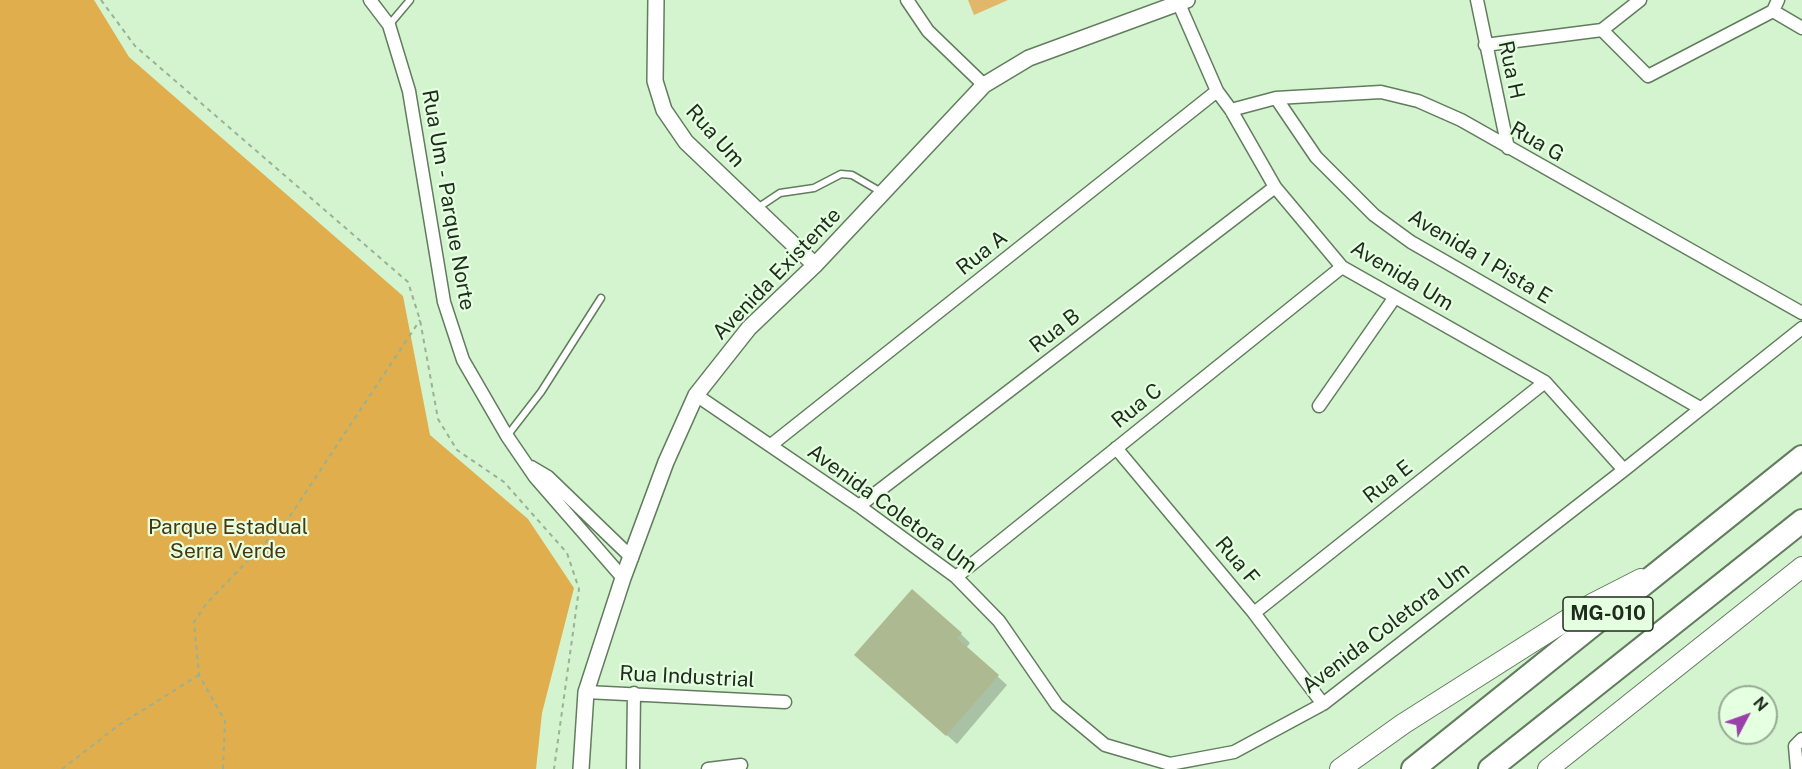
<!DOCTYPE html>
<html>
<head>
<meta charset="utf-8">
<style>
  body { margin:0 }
  #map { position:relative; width:1802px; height:769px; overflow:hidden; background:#d4f3cf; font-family:"Public Sans",sans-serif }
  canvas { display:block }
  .north { position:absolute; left:1718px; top:685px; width:60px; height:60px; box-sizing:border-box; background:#e5ffe1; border:2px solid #96aa93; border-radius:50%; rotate:49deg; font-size:16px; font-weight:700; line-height:24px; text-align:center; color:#1f2b1d }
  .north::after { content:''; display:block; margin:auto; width:21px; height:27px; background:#9b40ab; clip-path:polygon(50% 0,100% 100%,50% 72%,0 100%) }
</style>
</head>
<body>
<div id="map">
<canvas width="1802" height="769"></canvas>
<div class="north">N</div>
</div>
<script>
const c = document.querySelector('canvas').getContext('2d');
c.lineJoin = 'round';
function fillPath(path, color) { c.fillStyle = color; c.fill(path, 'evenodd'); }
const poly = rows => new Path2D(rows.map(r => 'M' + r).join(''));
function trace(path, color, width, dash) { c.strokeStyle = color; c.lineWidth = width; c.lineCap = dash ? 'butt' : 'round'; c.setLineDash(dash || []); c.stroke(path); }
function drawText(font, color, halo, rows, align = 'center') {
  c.font = font + ' "Public Sans",sans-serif'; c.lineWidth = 4.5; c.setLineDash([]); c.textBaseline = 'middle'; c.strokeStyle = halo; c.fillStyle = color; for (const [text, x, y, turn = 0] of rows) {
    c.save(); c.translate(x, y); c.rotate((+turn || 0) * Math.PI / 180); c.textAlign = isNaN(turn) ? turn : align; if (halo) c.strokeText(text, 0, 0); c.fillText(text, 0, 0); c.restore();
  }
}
fillPath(poly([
  [968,0,1008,0,974,15]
]), '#e1b769');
fillPath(poly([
  [0,0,94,0,129,57,403,296,430,435,528,519,574,588,542,713,536,769,0,769]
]), '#e0ae4d');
fillPath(poly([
  [961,634,970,643,966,648,1007,685,957,744,866,664]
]), '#0003');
fillPath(poly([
  [912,589,962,633,957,638,999,675,946,736,854,655]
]), '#adba91');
const service = poly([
  [389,25,410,0],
  [756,209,780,193,814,188,841,174,852,175,883,193],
  [507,436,541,392,601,298]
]);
const minor = poly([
  [370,0,389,25,409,91,444,302,463,360,507,436,535,477,623,578],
  [907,0,928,31,984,85],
  [1477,0,1508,148],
  [1179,4,1217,91,1231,110,1275,187,1342,267,1545,382,1624,470],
  [1773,11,1802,28],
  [1773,11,1778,0],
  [1602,30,1640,0],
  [1485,45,1602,30,1648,76,1773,11],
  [1276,98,1316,157,1374,215,1411,242,1700,408],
  [1231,110,1276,98,1381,92,1418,101,1461,120,1802,313],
  [696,395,859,506,956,577,999,621,1057,705,1105,745,1170,764,1234,752,1323,704,1624,470,1802,328],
  [1319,406,1395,297],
  [771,445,1217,91],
  [1116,448,1254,613,1323,704],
  [531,467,548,477,632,558],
  [859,506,1275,187],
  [956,577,1342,267],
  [1254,613,1545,382],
  [586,692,785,702],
  [633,769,634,693],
  [708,769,741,765],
  [1797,769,1795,746,1802,739]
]);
const tertiary = poly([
  [656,0,655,81,664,110,686,142,815,265],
  [581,769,586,692,623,578,666,462,696,395,749,328,815,265,984,85,1029,58,1187,0]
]);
const primary = poly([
  [1340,769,1403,724,1592,604,1641,579],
  [1548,769,1802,567]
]);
const motorway = poly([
  [1413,769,1802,457],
  [1490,769,1802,521]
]);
trace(service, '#617d5d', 9);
trace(minor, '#617d5d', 15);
trace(tertiary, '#617d5d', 18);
trace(primary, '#617d5d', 22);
trace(motorway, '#617d5d', 26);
trace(poly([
  [101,0,135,46,408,282,420,320,438,419,457,450,504,482,567,553,579,589,554,769],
  [62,769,119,725,199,675],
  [223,769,225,721,199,675,194,622,206,604,288,519,420,320]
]), '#99b194', 2, [4.5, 4.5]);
trace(service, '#fff', 6);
trace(minor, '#fff', 12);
trace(tertiary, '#fff', 15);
trace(primary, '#fff', 20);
trace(motorway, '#fff', 22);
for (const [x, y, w] of [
  [1608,614,90]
]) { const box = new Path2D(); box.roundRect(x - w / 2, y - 17, w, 34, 4.5); c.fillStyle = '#e5ffe1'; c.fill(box); trace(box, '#1f2b1d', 1.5); }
drawText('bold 20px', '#1f2b1d', null, [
  ["MG-010",1608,614]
]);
drawText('21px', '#1f2b1d', '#e5ffe1', [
  ["Rua H",1511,70,78],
  ["Rua Um",715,136,48],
  ["Rua G",1537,142,30],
  ["Rua Um - Parque Norte",448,200,80],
  ["Rua A",982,253,-38],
  ["Avenida 1 Pista E",1480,257,31],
  ["Avenida Existente",777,274,-46],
  ["Avenida Um",1402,276,31],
  ["Rua B",1055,331,-38],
  ["Rua C",1137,406,-39],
  ["Rua E",1388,482,-38],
  ["Avenida Coletora Um",892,509,36],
  ["Rua F",1237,561,50],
  ["Avenida Coletora Um",1386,628,-37],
  ["Rua Industrial",687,677,3]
]);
drawText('21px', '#4b370e', '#e5ffe1', [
  ["Parque Estadual",228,528],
  ["Serra Verde",228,552]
]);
</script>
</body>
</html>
